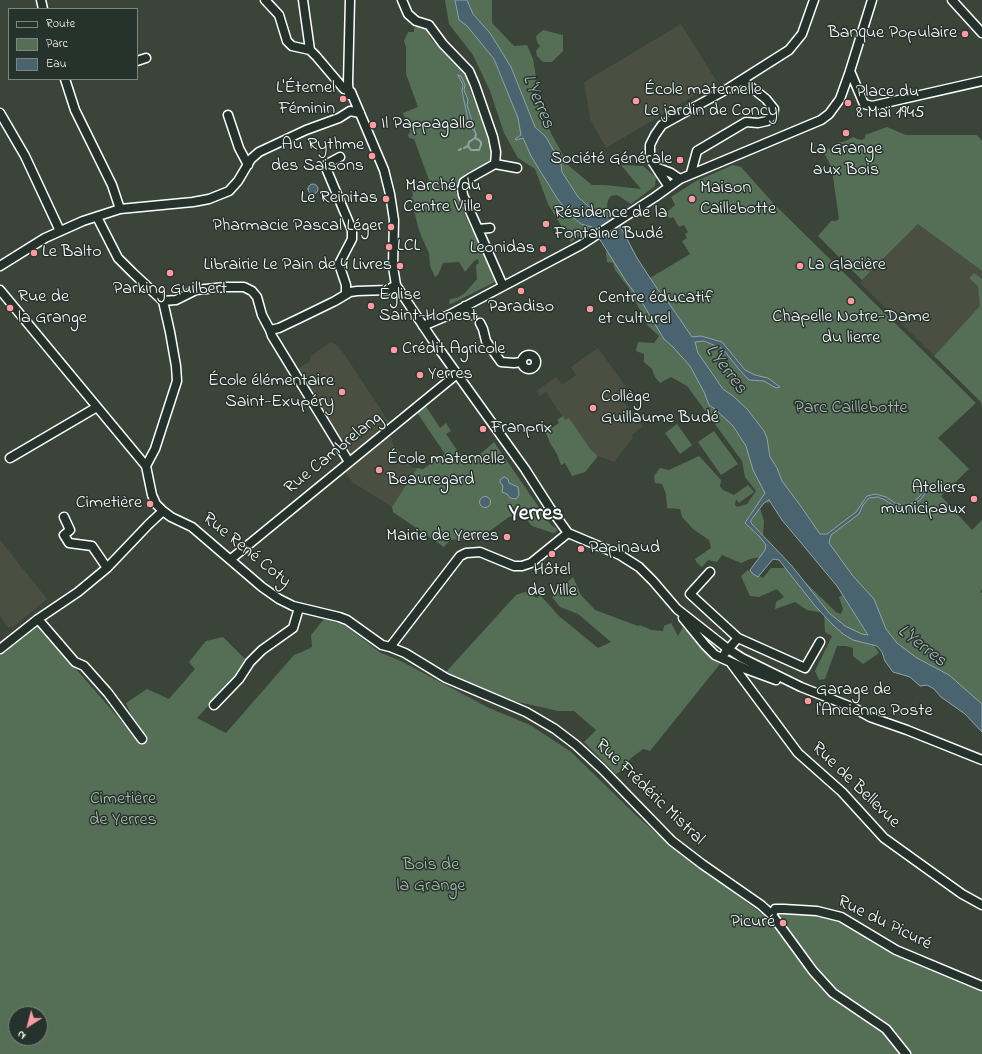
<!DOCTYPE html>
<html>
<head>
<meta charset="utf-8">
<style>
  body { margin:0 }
  #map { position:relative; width:982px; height:1054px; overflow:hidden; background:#3b4439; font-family:"Indie Flower",sans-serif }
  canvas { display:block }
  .legend { position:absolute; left:8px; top:8px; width:130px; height:72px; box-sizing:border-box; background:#26332d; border:1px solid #7d8581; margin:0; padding:5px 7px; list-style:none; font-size:12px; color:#fff }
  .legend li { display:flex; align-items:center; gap:8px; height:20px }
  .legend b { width:20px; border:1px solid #7d8581 }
  .north { position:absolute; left:8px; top:1006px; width:40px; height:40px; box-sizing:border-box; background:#26332d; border:1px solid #7d8581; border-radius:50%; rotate:216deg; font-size:11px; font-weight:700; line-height:16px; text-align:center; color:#fff }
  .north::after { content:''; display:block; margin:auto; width:14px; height:18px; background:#ff9aa2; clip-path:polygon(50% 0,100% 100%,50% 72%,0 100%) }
</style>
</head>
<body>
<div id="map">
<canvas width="982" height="1054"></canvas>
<ul class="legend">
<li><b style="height:5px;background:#26332d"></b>Route</li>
<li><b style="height:11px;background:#556f56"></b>Parc</li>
<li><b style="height:11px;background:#4a646f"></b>Eau</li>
</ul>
<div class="north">N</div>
</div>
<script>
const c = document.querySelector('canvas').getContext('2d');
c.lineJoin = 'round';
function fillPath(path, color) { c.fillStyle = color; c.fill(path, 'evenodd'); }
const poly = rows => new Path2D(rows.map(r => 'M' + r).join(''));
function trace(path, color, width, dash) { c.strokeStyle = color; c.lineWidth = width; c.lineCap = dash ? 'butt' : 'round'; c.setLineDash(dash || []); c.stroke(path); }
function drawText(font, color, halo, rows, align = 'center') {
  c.font = font + ' "Indie Flower",sans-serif'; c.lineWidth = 3; c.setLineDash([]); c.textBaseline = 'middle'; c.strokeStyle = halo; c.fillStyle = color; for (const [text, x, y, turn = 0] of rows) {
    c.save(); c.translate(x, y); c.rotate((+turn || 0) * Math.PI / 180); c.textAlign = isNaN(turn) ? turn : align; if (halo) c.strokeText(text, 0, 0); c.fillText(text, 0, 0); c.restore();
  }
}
fillPath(poly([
  [681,24,717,82,606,148,590,119,584,82],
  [918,224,982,271,982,279,974,273,978,286,980,306,934,356,860,283],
  [331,342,338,346,344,354,391,425,353,455,330,422,302,372,299,373,297,369,309,362,311,356],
  [598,348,626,387,623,401,643,426,632,435,633,438,614,462,598,456,591,450,569,418,565,421,546,392,540,396,536,391,556,377,562,385,576,375,571,367],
  [387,432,393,440,391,441,412,468,417,468,392,507,352,482,342,468],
  [0,540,47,599,12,628,11,626,9,628,0,616]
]), '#4a4f42');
fillPath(poly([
  [445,0,455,0,459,20,467,25,494,59,518,118,521,135,515,139,516,140,523,137,531,156,557,198,569,214,581,224,592,227,571,242,548,204,535,169,518,158,504,133,490,91,473,55,449,24],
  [467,0,492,0,492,23,514,46,527,45,533,59,537,83,531,90,552,135,569,166,592,185,605,185,641,189,621,165,643,166,656,177,655,186,631,204,617,195,611,196,608,200,607,206,614,218,594,211,578,197,562,172,561,164,546,137,535,127,511,67,490,33,473,14],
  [418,26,425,28,429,32,430,38,461,69,465,76,492,149,490,161,486,164,466,173,458,182,456,192,461,207,497,281,451,304,449,303,450,299,457,298,465,293,477,279,476,265,479,263,478,259,474,261,465,272,459,262,443,263,438,275,435,277,430,266,429,253,422,238,418,227,411,197,413,196,412,190,413,186,429,180,414,139,409,138,408,134,411,133,403,113,418,107,406,74,406,47,404,41,408,32,414,32,414,28],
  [543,30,563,35,563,51,552,62,543,62,537,56,536,51,540,46,537,42,536,36],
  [887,127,906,135,977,135,982,141,982,271,918,224,862,280,818,236,831,221,836,221,839,219,833,177,830,164,823,151,834,147,837,143,846,141,853,137,857,139,862,140,865,138,865,135],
  [733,165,741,167,775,205,976,403,938,438,969,469,941,496,972,530,982,520,982,589,980,592,982,593,982,706,906,653,887,634,781,483,725,392,698,355,650,278,690,254,682,241,687,238,685,234,688,232,684,225,679,227,673,217,671,218,668,217,666,213,675,205,671,197,696,181],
  [609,248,736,419,773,500,768,503,764,501,760,508,764,521,763,536,767,546,766,556,750,559,741,563,722,555,717,562,708,560,702,567,697,563,695,559,711,548,709,540,693,529,682,517,680,509,667,508,666,494,662,484,655,483,654,476,660,468,669,470,699,456,721,480,720,486,723,490,734,495,748,485,754,492,739,503,736,499,735,505,737,507,747,504,756,491,745,477,742,461,687,386,671,377,660,383,655,377,652,369,644,362,644,354,636,351,638,342,654,343,659,336,647,325,647,318,642,314,628,287,615,270,613,263,607,262,606,253],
  [974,273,982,279,982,409,981,402,934,356,980,306,978,286,969,278],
  [425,405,440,428,446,423,451,431,446,434,459,453,469,462,477,457,494,442,551,525,557,529,556,532,553,533,532,526,525,518,519,515,509,517,480,538,450,540,444,547,393,512,392,507,417,468,423,469,445,454,416,411],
  [563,416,565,420,569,418,591,450,598,456,585,472,572,476,565,463,561,465,557,454,550,443,547,435,541,430,543,428,545,430,550,426,552,428,559,423,557,420],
  [677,424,692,445,680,454,665,433],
  [714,431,738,464,721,475,698,442],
  [771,568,787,568,806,583,836,612,841,614,843,609,839,597,848,592,864,628,879,653,863,664,853,656,853,648,846,646,837,646,825,679,819,680,815,671,832,636,825,632,824,613,807,610,795,602,775,609,776,602,784,597,777,589,759,597,750,596,741,576,748,570,763,578],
  [573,577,581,595,595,610,638,626,640,625,651,630,663,631,664,626,671,623,678,636,683,627,701,646,720,664,650,751,643,749,630,759,625,769,616,774,584,742,596,730,574,711,558,711,514,701,462,680,446,672,516,595,525,592,537,598,540,595,559,616,598,648,611,642,578,614,560,607,552,597],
  [324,619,344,625,381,653,401,661,489,708,530,725,570,751,638,817,665,841,765,916,794,913,834,918,891,951,982,991,982,1054,0,1054,0,654,36,623,123,723,131,715,126,703,147,689,169,699,195,669,189,662,206,641,223,637,248,662,197,718,226,733,294,655,302,652,312,647,311,635],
  [16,1014,40,1014,40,1038,16,1038]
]), '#556f56');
const water = poly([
  [455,0,467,0,473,14,490,33,511,67,535,127,546,137,561,164,562,172,578,197,594,211,617,220,637,258,658,290,664,296,692,337,701,336,722,342,745,370,755,375,768,378,780,387,776,388,764,381,749,380,738,368,723,349,704,341,695,342,698,353,723,389,733,396,747,409,764,431,767,438,770,457,777,468,782,481,800,505,820,534,827,534,856,512,867,496,876,494,886,497,895,503,906,506,911,504,919,497,927,487,929,488,921,499,913,505,904,510,896,507,885,500,878,497,869,498,863,505,859,514,831,535,829,543,853,576,874,599,886,629,897,643,917,658,949,675,982,704,982,732,965,714,941,697,934,689,927,685,920,686,910,677,893,672,885,661,882,652,877,646,853,640,843,634,833,625,816,607,779,560,773,559,758,577,752,573,750,570,765,550,766,545,759,536,745,523,765,493,753,470,746,446,733,426,715,409,709,405,704,392,690,366,673,347,664,339,643,304,626,281,592,227,581,224,569,214,557,198,531,156,523,138,516,140,515,139,521,135,518,118,494,59,467,26,459,20,455,0],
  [769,500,782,520,837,586,868,635,862,634,845,626,829,613,792,566,751,523,751,520,757,512,764,503,769,500],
  [458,75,461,76,465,85,464,90,468,100,467,105,476,134,469,124,462,91,463,85,458,75],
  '308 189a5 5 0 1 1 10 0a5 5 0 1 1-10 0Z',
  [504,477,508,479,509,483,518,487,519,495,516,499,510,498,507,494,502,492,503,486,500,482,500,480,504,477],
  '479.5 502a5.5 5.5 0 1 1 11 0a5.5 5.5 0 1 1-11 0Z'
]);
fillPath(water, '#4a646f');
trace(water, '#92a2a9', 1);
trace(poly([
  [468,146,471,150,479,150,481,145,481,142,479,140,475,138],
  [464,148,468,146,469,142,475,138,476,134],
  [459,150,461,149]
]), '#92a2a9', 2);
const minor = poly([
  [41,0,43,9],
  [265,0,279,15,287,41,292,46,310,50,316,56,344,89,349,90],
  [303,0,310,50],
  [402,0,408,14,416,21,429,25,443,44,469,71,475,85,493,137,496,152,495,164,470,178,464,182,462,189,463,195,503,286],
  [952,0,982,33],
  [137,61,146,58],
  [850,71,864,104,872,106,982,81],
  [65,79,75,110,112,185,120,209],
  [349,90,351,92,384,170,390,194,394,220,393,267,396,285,432,339,525,469,550,508,568,533,620,555,639,567,653,581,677,609,728,649,742,658,801,687,854,708,870,717,907,730,982,760],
  [349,95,348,83,350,0],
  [0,113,25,156,60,231],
  [228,115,239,148,248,165],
  [340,157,327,164,326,168,352,230,352,239,339,264,346,285,346,294],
  [495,164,517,168],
  [658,168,671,173,680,179],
  [691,173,697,151,746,122,758,123,767,121,773,115,774,109,766,99,742,80],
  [669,187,652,161,650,153,650,145,655,135,662,125,729,88,789,50,802,34,814,0],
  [97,217,118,258,133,273,163,301,170,332,176,366,177,381,155,449,146,466],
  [478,229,490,228],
  [0,266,45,238,83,221,120,209,193,202,209,199,229,191,238,181,251,159,259,152,306,130,339,118,350,111,360,113],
  [0,290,146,466,152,495,156,504,163,511,171,517,192,527,262,587,279,599,293,606,339,617,347,620,382,645,390,647,405,653,446,678,526,712,555,729,576,745,602,769,672,841,702,864,761,905,772,915,813,971,833,993,886,1029,906,1054],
  [163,301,176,300,196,290,226,287,244,287,252,291,257,297,262,315,270,330,279,328,298,319,335,301,350,292,357,291,388,290,396,285],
  [465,306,472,315],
  [480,323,483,329,486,341,501,362,514,363,521,362],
  [423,326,449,315,581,245,655,197,680,179,821,120,829,114,840,99,850,71,872,0],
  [270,330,272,336,349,462],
  '522 362a7 7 0 1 1 14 0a7 7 0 1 1-14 0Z',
  [10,458,97,407],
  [64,517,70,530,64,535,69,543,92,546,107,568],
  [231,559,457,374],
  [710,572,690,594,738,638],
  [683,618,705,645,715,655,746,669,776,680],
  [38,619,75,662,84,666,108,693,142,739],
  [390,647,460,556,466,553,480,552,514,566,522,566,531,563,568,533],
  [0,649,38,619,78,592,107,568,149,524,163,511],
  [725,653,738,638,805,668,820,642],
  [731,663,798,753,842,792,884,838,962,894,982,905],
  [214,705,239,679,250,662,262,650,293,628,299,608],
  [772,915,775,909,784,909,817,911,841,917,896,950,982,986]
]);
trace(minor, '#fff', 11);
trace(minor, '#26332d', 8);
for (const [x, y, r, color] of [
  [965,34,4,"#ff9aa2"],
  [343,99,4,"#ff9aa2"],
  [636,101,4,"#ff9aa2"],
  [848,103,4,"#ff9aa2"],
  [373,125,4,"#ff9aa2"],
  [846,133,4,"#ff9aa2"],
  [372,156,4,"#ff9aa2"],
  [680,160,4,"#ff9aa2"],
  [489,197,4,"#ff9aa2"],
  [386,199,4,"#ff9aa2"],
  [692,199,4,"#ff9aa2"],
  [546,224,4,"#ff9aa2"],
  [391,227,4,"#ff9aa2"],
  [389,247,4,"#ff9aa2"],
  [543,249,4,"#ff9aa2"],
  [34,253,4,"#ff9aa2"],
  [400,266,4,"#ff9aa2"],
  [800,266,4,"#ff9aa2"],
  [170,273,4,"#ff9aa2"],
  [521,291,4,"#ff9aa2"],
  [851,301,4,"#ff9aa2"],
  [371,306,4,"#ff9aa2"],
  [10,308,4,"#ff9aa2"],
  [590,309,4,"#ff9aa2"],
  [394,350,4,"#ff9aa2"],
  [420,375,4,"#ff9aa2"],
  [342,392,4,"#ff9aa2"],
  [593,408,4,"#ff9aa2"],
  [483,429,4,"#ff9aa2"],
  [379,470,4,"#ff9aa2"],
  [974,499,4,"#ff9aa2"],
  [150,504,4,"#ff9aa2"],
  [507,537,4,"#ff9aa2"],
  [581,549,4,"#ff9aa2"],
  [552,554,4,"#ff9aa2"],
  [808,701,4,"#ff9aa2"],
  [783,923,4,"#ff9aa2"]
]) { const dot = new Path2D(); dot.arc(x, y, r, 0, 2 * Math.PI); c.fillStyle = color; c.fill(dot); trace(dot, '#26332d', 1.5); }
drawText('18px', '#fff', '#26332d', [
  ["Banque Populaire",957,34,"right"],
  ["L'Éternel",335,89,"right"],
  ["Féminin",335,110,"right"],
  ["École maternelle",644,91],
  ["Le jardin de Concy",644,112],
  ["Place du",856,93],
  ["8 Mai 1945",856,114],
  ["Il Pappagallo",381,125],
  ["Au Rythme",364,146,"right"],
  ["des Saisons",364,167,"right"],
  ["La Grange",846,150,"center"],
  ["aux Bois",846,171,"center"],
  ["Société Générale",672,160,"right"],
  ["Marché du",481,187,"right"],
  ["Centre Ville",481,208,"right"],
  ["Maison",700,189],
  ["Caillebotte",700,210],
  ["Le Reinitas",378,199,"right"],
  ["Résidence de la",554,214],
  ["Fontaine Budé",554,235],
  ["Pharmacie Pascal Léger",383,227,"right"],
  ["LCL",397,247],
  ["Leonidas",535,249,"right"],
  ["Le Balto",42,253],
  ["Librairie Le Pain de 4 Livres",392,266,"right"],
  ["La Glacière",808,266],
  ["Parking Guilbert",170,290,"center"],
  ["Église",379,296],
  ["Saint-Honest",379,317],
  ["Rue de",18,298],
  ["la Grange",18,319],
  ["Centre éducatif",598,299],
  ["et culturel",598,320],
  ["Paradiso",521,308,"center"],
  ["Chapelle Notre-Dame",851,318,"center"],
  ["du lierre",851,339,"center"],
  ["Crédit Agricole",402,350],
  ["Yerres",428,375],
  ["École élémentaire",334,382,"right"],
  ["Saint-Exupéry",334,403,"right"],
  ["Collège",601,398],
  ["Guillaume Budé",601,419],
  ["Franprix",491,429],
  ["École maternelle",387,460],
  ["Beauregard",387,481],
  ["Ateliers",966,489,"right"],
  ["municipaux",966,510,"right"],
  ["Cimetière",142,504,"right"],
  ["Mairie de Yerres",499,537,"right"],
  ["Papinaud",589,549],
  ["Hôtel",552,571,"center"],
  ["de Ville",552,592,"center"],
  ["Garage de",816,691],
  ["l'Ancienne Poste",816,712],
  ["Picuré",775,923,"right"]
], 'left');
drawText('18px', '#b2beb3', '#26332d', [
  ["Parc Caillebotte",851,409],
  ["Cimetière",123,800],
  ["de Yerres",123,821],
  ["Bois de",431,866],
  ["la Grange",431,887]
]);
drawText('18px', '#fff', '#26332d', [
  ["Rue Cambrelang",334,454,-39],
  ["Rue René Coty",246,551,39],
  ["Rue de Bellevue",855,786,44],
  ["Rue Frédéric Mistral",649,793,44],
  ["Rue du Picuré",884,924,26]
]);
drawText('italic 19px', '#aeb9be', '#26332d', [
  ["L'Yerres",537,102,67],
  ["L'Yerres",725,370,53],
  ["L'Yerres",921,647,38]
]);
drawText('bold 22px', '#fff', '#26332d', [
  ["Yerres",536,515]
]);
</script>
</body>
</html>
